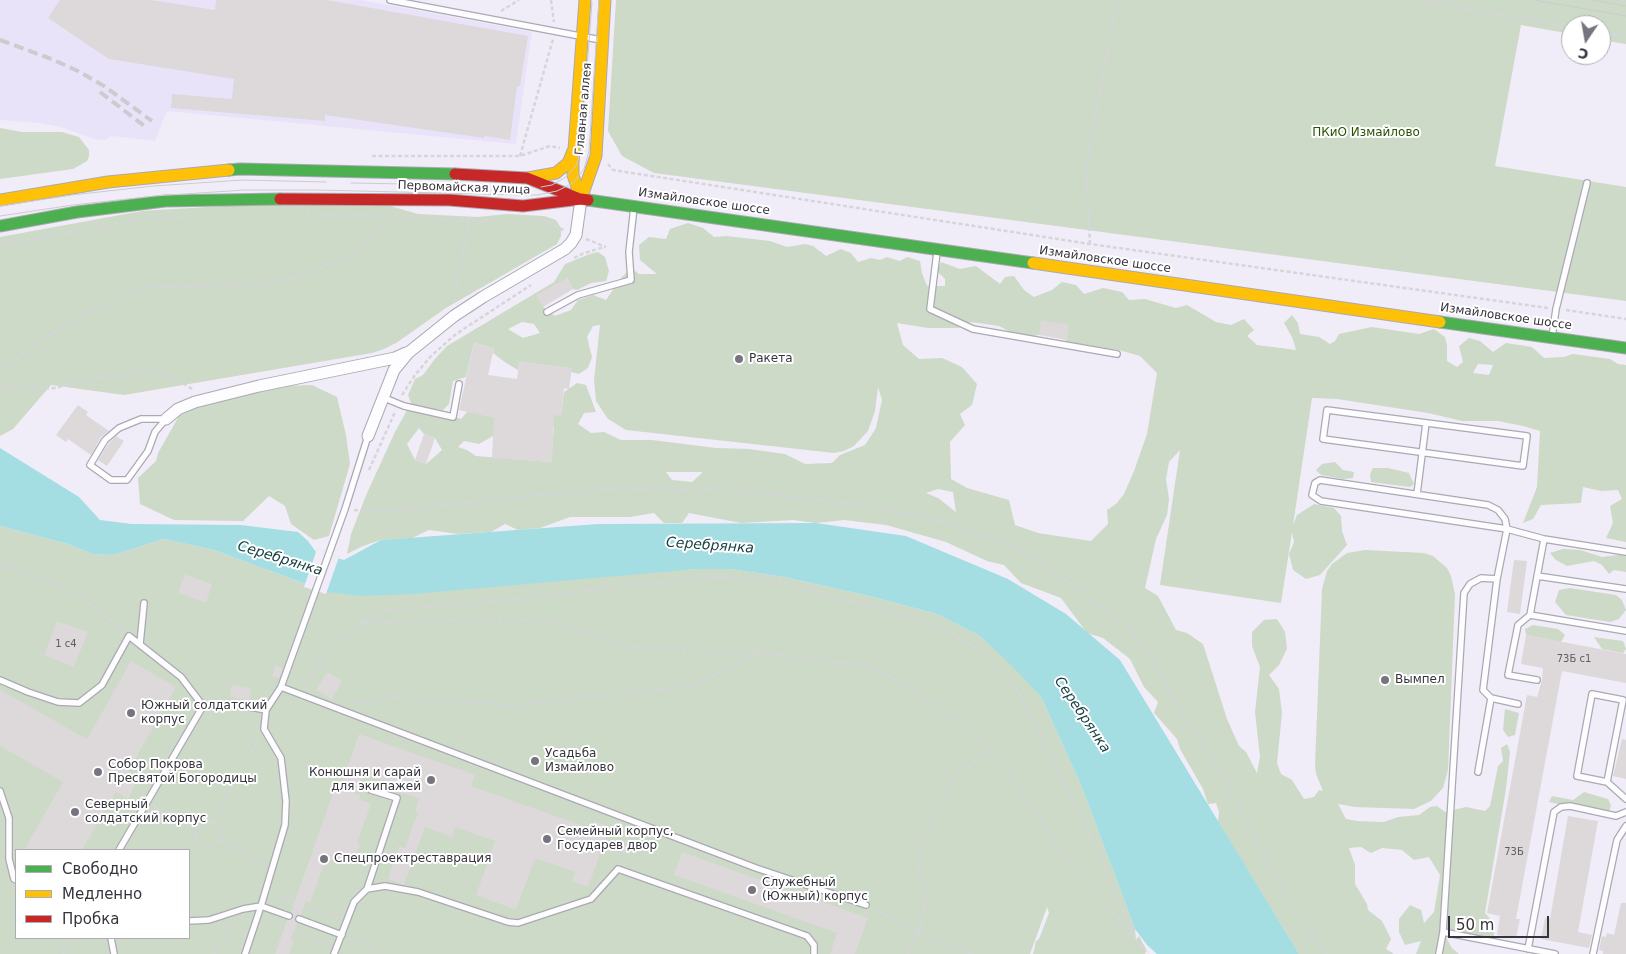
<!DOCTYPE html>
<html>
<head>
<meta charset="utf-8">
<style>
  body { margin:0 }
  #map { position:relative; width:1626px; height:954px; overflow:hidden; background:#f0edf9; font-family:"DejaVu Sans",sans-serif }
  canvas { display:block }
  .legend { position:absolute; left:15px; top:849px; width:175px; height:90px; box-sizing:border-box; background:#fff; border:1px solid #afadb1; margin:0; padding:6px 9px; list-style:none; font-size:15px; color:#36333d }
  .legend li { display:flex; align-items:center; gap:10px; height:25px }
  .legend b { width:25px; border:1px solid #afadb1 }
  .north { position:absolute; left:1561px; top:15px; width:50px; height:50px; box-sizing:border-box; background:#fff; border:1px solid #afadb1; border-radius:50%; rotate:192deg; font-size:14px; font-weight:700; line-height:20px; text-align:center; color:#36333d }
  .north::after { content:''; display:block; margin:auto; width:18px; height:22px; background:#77747f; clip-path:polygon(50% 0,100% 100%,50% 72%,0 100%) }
  .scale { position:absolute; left:1448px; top:916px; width:101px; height:22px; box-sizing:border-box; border:2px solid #36333d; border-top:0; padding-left:6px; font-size:15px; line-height:18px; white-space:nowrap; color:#36333d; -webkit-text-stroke:4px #fff; paint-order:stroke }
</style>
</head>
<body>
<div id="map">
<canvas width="1626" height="954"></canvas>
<ul class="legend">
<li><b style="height:6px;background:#4caf50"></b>Свободно</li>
<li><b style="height:6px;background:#ffc107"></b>Медленно</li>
<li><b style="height:6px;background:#c62828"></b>Пробка</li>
</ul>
<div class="north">С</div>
<div class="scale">50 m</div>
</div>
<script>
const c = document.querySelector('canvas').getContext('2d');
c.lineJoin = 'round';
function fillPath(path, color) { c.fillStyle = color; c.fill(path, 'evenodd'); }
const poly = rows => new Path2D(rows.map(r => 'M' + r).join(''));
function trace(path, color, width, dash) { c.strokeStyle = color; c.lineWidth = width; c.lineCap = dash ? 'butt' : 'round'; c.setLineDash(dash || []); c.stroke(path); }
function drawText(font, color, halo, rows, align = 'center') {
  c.font = font + ' "DejaVu Sans",sans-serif'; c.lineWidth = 4; c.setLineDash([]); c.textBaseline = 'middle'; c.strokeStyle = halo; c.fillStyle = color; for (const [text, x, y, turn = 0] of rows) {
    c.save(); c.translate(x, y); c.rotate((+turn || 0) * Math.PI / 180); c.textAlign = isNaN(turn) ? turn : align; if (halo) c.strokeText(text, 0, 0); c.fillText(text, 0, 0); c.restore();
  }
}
fillPath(poly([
  [0,0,361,0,532,32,516,144,167,111,155,141,111,136,105,140,94,139,61,127,40,123,0,120]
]), '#e9e3fa');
fillPath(poly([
  [616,0,1626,0,1626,44,1601,40,1601,25,1571,25,1571,34,1521,25,1495,166,1626,187,1626,301,654,173,622,156,608,131],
  [0,128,22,132,62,132,79,137,89,150,89,156,87,161,73,169,0,179],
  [288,202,390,206,418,214,478,217,507,214,544,216,556,220,561,228,561,236,557,244,446,308,396,343,384,349,372,353,124,395,51,385,13,429,0,436,0,237,142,211],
  [688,223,703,228,714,237,726,236,770,241,787,247,805,244,813,246,826,256,841,249,851,253,858,262,871,258,880,260,887,257,900,261,907,257,920,261,922,273,927,286,945,286,945,279,937,271,941,262,960,269,976,266,1000,284,1005,277,1014,276,1024,290,1034,297,1052,290,1062,282,1076,285,1084,294,1103,288,1122,292,1129,300,1145,299,1176,308,1187,305,1216,322,1231,325,1244,319,1254,330,1247,336,1257,345,1296,350,1292,337,1284,323,1292,315,1298,323,1300,334,1319,337,1330,344,1335,341,1339,334,1372,327,1419,334,1434,329,1445,337,1447,345,1447,361,1457,367,1463,362,1459,346,1469,338,1480,341,1493,352,1506,343,1532,347,1544,358,1564,357,1573,354,1610,359,1618,364,1626,365,1626,542,1606,538,1613,523,1610,506,1622,499,1618,490,1601,491,1583,487,1581,503,1541,505,1533,519,1523,523,1537,487,1540,431,1523,426,1498,421,1462,421,1428,413,1337,399,1312,398,1293,525,1297,515,1314,504,1334,508,1341,516,1342,531,1347,545,1320,575,1306,579,1293,570,1289,554,1294,542,1292,532,1281,603,1160,585,1180,450,1169,462,1166,479,1169,499,1167,515,1156,539,1145,588,1158,596,1176,630,1187,633,1203,644,1227,719,1239,746,1246,752,1257,773,1260,757,1255,712,1260,667,1252,646,1252,632,1264,620,1277,619,1285,632,1287,649,1279,665,1269,675,1279,689,1282,713,1277,763,1281,774,1292,780,1304,799,1314,797,1319,790,1323,791,1316,774,1315,765,1322,589,1327,571,1332,564,1347,553,1365,550,1424,553,1433,556,1447,568,1451,576,1455,594,1448,770,1443,788,1431,801,1414,809,1355,807,1338,804,1346,819,1357,821,1384,822,1398,817,1419,815,1430,807,1437,806,1445,812,1466,807,1485,811,1490,806,1498,766,1503,761,1501,748,1507,744,1510,752,1506,789,1485,913,1493,922,1494,936,1483,938,1448,930,1447,939,1452,948,1459,954,1416,954,1421,941,1405,945,1399,932,1399,919,1410,905,1421,910,1424,923,1434,912,1440,875,1429,857,1414,860,1402,850,1382,848,1371,853,1361,847,1349,848,1355,865,1355,884,1367,904,1368,910,1382,921,1391,939,1386,949,1394,954,1299,954,1218,822,1219,812,1216,803,1208,804,1203,789,1180,749,1177,739,1154,713,1158,702,1144,687,1130,659,1103,638,1087,633,1061,598,1021,583,1004,565,987,561,946,542,886,525,844,520,816,523,793,520,741,523,689,513,682,523,664,523,654,513,630,517,570,517,540,528,518,530,505,524,491,532,458,534,429,530,412,538,381,540,363,546,347,554,351,534,367,493,395,432,411,403,408,395,415,379,423,375,434,360,447,346,554,282,565,264,590,254,598,252,605,257,609,271,606,281,591,283,577,290,573,289,567,278,543,307,555,316,571,310,578,300,593,295,606,300,615,287,622,281,621,278,628,271,635,271,639,274,657,274,640,260,639,245,649,237,666,239,670,229],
  [522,322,534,324,540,333,523,338,508,329],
  [971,322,999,326,1014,334,1034,336,1056,330,1067,342,1119,350,1140,356,1157,373,1147,434,1134,471,1124,494,1116,504,1107,510,1108,524,1091,541,1038,533,1015,525,1009,500,967,488,951,479,950,442,965,425,960,414,972,405,977,384,962,367,942,358,919,359,903,345,897,323,928,328,958,328],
  [600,325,594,380,596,401,608,419,626,430,834,453,844,451,854,446,868,431,875,411,878,387,882,400,876,428,865,445,840,455,832,463,805,464,785,454,749,449,716,448,652,440,621,440,604,432,591,433,578,424,584,413,596,412,586,385,577,383,564,392,561,415,481,405,467,412,461,419,433,409,443,410,449,404,453,381,466,377,474,343,494,348,493,353,506,363,518,370,519,362,571,368,571,372,579,374,588,368,592,357,587,337,593,326],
  [1478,364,1493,365,1489,375,1473,373],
  [554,426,551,462,476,456,467,450,458,447,464,441,479,444,493,436],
  [419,428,424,434,435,438,442,450,426,464,415,460,407,444],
  [666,472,702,472,702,473,692,482,672,480],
  [938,489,953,492,956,512,938,498,926,493],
  [312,385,337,397,346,435,350,464,329,536,314,540,291,524,285,506,269,496,243,521,174,520,140,504,138,478,156,461,158,453,179,416,210,402,281,386],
  [1335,462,1343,470,1354,472,1353,478,1342,479,1321,475,1316,470,1322,464],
  [1373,468,1388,468,1409,473,1414,484,1410,487,1371,482,1370,474],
  [0,526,68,544,92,554,113,555,164,539,214,550,305,584,317,549,339,557,327,592,697,569,730,569,784,577,869,596,937,614,980,636,1013,666,1041,697,1081,785,1135,929,1136,940,1139,936,1146,949,1145,954,1033,954,1036,941,1039,939,1049,913,1047,907,1030,954,0,954],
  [16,850,189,850,189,938,16,938],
  [1563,549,1580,550,1602,557,1626,554,1626,572,1614,570,1609,574,1602,565,1594,561,1567,566,1556,560,1550,553],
  [1570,588,1616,595,1622,600,1626,610,1619,619,1610,622,1566,615,1555,602,1559,590],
  [1533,625,1558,629,1565,635,1561,642,1526,635,1525,629],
  [1594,637,1623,641,1626,649,1623,653,1602,649],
  [1505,709,1519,713,1515,735,1508,737,1503,730],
  [1584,792,1608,799,1611,805,1609,812,1577,808,1549,802,1552,796,1573,800]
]), '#ccdac7');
fillPath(poly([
  [0,448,79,497,100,520,132,524,241,525,298,532,308,541,316,552,344,560,381,540,598,524,816,523,906,536,1008,579,1066,614,1120,660,1299,954,1157,954,1147,945,1135,929,1081,785,1041,697,1012,666,980,636,937,614,869,596,784,577,730,569,697,569,413,594,360,596,327,592,214,550,164,539,113,555,92,554,68,544,0,526]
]), '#a4dee3');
fillPath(poly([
  [317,549,339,557,326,594,304,587]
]), '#f0edf9');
fillPath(poly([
  [60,0,151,0,215,10,216,0,327,0,528,36,520,86,517,86,510,140,485,136,484,138,325,115,325,121,171,108,172,94,232,99,234,79,109,59,48,18],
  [567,278,573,289,543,307,536,295],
  [1041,320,1069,325,1067,340,1039,335],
  [474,343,494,348,488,375,517,379,519,362,572,368,569,389,564,388,561,416,554,415,552,462,492,458,494,418,459,410],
  [78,405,88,412,86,415,109,431,101,437,91,455,68,439,66,442,56,435],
  [424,434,435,438,426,464,415,460],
  [116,436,124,441,107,466,98,460,109,443],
  [1514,560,1527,561,1520,614,1507,612],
  [185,574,212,584,206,603,178,593],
  [57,621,88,632,74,667,44,655],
  [1526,635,1626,654,1626,683,1562,671,1516,919,1520,919,1516,938,1497,935,1500,916,1487,913,1527,695,1537,697,1542,680,1543,668,1521,664],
  [131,661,176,687,124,779,135,785,128,799,116,792,82,850,24,850,63,782,0,746,0,690,87,739],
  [275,666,283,668,279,678,272,676],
  [327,672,342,681,332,699,316,690],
  [232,685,251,688,249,700,230,697],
  [359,734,475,775,471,786,592,829,594,821,610,827,588,887,572,881,575,872,535,858,516,910,476,895,495,841,455,827,452,837,425,827,404,885,388,879,399,846,405,848,418,812,415,811,419,799,396,791,397,789,383,784,384,781,363,774,355,794,360,795,359,799,371,804,357,843,360,844,353,864,337,859,329,860,324,865,310,903,306,901,301,915,295,917,295,920,297,923,291,940,294,941,289,954,275,954,287,920,293,918,293,915,291,912,334,790,339,792],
  [1622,739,1626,740,1626,779,1613,776],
  [1568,816,1598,821,1578,932,1592,935,1589,948,1541,939,1545,918,1550,919],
  [682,852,868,918,855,954,830,954,837,933,674,875],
  [1621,903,1626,903,1626,954,1603,954,1603,951,1599,950,1602,936,1606,937,1607,933,1614,935]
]), '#ddd8da');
const lane = poly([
  [390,0,601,40],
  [937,252,930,309,973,329,1117,354],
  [547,312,578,295,631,280,629,252,634,207],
  [1552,337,1556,309,1587,183],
  [382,397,404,406,453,417,459,384],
  [1327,410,1527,436,1523,466,1323,439,1327,410],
  [141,419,166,419,155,432,148,451,127,480,111,480,90,465,105,440,119,428,141,419],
  [1417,494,1426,423],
  [1544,539,1530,615,1626,631],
  [1537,576,1626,589],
  [1530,615,1518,625,1508,675,1537,680],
  [140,644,144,603],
  [0,680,28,692,58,702,79,703,102,685,129,636,181,677,203,706],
  [281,687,756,868,866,905],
  [1518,704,1491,698,1483,690,1497,579,1507,529,1505,519,1498,510,1488,505,1320,480,1315,483,1312,495,1321,501,1507,529,1544,539,1626,552],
  [203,706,234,704,266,710],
  [1478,772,1491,698],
  [1607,782,1623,700,1592,694,1577,776,1607,782,1626,799],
  [0,791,9,818,9,859,14,879,16,880],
  [119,850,203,706],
  [367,889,397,798,371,790],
  [299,919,342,935],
  [189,921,209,920,243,909,261,906,289,916],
  [1443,932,1555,954],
  [111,938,114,954],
  [1528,949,1554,812,1561,807,1570,806,1616,816,1626,812],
  [245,954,261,906,285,825,286,801,281,758,264,729,266,710,281,687,345,509,368,436],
  [334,954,354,902,367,889,385,886,418,892,508,922,518,923,591,899,618,869,807,936,814,945,814,954],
  [1439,954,1443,932,1464,593,1470,584,1481,578,1497,579],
  [1593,954,1617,840,1626,826]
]);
const street = poly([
  [166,419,178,409,195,402,259,386,395,358,406,353],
  [368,436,394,370,408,353,454,316,483,297,565,249,571,243,576,235,581,199]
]);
const fast = poly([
  [229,170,240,169,455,174],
  [588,200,1033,263],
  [0,226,77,212,165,201,280,199],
  [1440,322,1626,348]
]);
const slow = poly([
  [528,178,556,173,568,163,573,151],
  [581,199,596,156,605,0],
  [581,199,573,175,573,163,585,0],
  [0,200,108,182,229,170],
  [1033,263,1440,322]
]);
const jam = poly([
  [455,174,527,178,580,199],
  [280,199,449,200,523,206,581,199,588,200]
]);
trace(lane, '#aba9b2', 8);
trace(street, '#aba9b2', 13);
trace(fast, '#aba9b2', 13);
trace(slow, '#aba9b2', 13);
trace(jam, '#aba9b2', 13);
trace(poly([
  [551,0,554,22],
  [1418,0,1571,27],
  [1621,0,1626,1],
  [501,11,519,0],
  [1601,32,1626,37],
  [372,156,520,156,550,146,560,148],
  [520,156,553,39],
  [608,164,613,170,1090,244,1548,308],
  [306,214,383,215],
  [394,215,417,219,480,221,495,219],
  [147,219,199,216],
  [536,220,547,221,565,231],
  [586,239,606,247],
  [1090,244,1086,167,1117,0],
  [0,245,141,220],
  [574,258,582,254,604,247],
  [454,302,469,221],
  [1566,310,1626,319],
  [0,371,10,365,42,339,71,321,139,288,275,283,310,273,349,255,373,238,394,215],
  [0,385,20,389,55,388,88,379,156,370,174,378,194,390],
  [402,395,415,375,431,356,456,334,531,285],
  [369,470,395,412],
  [354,510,381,512,599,489,729,490,866,505,954,524,1039,559,1130,629,1213,759,1296,914,1326,954],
  [0,563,53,582,80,596,122,630],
  [362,623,500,619,551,621,617,644,647,649,761,652,837,663,866,664,888,675,937,705,988,750,1018,785,1043,821,1064,857,1133,937],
  [304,686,328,653,362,623,381,610,487,602,715,577,783,583,878,608,943,628,985,654,1013,682,1033,720,1088,832,1136,940,1148,954],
  [352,704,390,697,514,705,694,686,759,652],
  [248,758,259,739],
  [153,806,196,829],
  '195 835a13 13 0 1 1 26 0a13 13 0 1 1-26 0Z',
  [213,823,238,776],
  [219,840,263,866],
  [621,860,632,830],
  [274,895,294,902],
  [304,906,338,918],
  [874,909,918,933,973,954],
  [265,921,284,928],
  [294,932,329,944],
  [349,938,386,954],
  [63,954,72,938],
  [213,954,234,922],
  [907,954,918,933,925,908,926,888,919,869,918,852,922,839,955,774,976,761,988,750]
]), '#d6d5da', 2.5, [4, 2.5]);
trace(lane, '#fdfcfe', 5.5);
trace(street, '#fdfcfe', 11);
trace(fast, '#4caf50', 11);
trace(slow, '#ffc107', 11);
trace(jam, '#c62828', 11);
trace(poly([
  [1534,0,1626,16],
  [1593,0,1626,6],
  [351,183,458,185],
  [541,187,552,185,566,177,576,166,581,149,592,2],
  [0,206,72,195,153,186,243,180,326,182],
  [0,216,73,205,154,196,244,190,317,190,523,195,537,195,557,191,573,183,584,169,589,151,599,0]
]), '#cccbce', 1);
trace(poly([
  [0,40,49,58,78,71,104,86,152,121],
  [100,92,147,128]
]), '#cccbce', 4, [10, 5]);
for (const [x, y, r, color] of [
  [739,359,5,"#77747f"],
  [1385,680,5,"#77747f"],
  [131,713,5,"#77747f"],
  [535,761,5,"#77747f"],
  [98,772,5,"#77747f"],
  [431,780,5,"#77747f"],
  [75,812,5,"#77747f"],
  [547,839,5,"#77747f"],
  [324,859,5,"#77747f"],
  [752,890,5,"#77747f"]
]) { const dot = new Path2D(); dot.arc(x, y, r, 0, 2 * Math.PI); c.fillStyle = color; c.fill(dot); trace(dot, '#fff', 2); }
drawText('10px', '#605c64', null, [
  ["1 с4",66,644],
  ["73Б с1",1574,659],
  ["73Б",1514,852]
]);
drawText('12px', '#36333d', '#fff', [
  ["Главная аллея",584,109,-85],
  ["Первомайская улица",464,188,2],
  ["Измайловское шоссе",704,202,8],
  ["Измайловское шоссе",1105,260,8],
  ["Измайловское шоссе",1506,317,8]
]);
drawText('12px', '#285103', '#fff', [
  ["ПКиО Измайлово",1366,133]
]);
drawText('12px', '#36333d', '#fff', [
  ["Ракета",749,359],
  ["Вымпел",1395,680],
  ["Южный солдатский",141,706],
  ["корпус",141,720],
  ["Усадьба",545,754],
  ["Измайлово",545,768],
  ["Собор Покрова",108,765],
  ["Пресвятой Богородицы",108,779],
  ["Конюшня и сарай",421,773,"right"],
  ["для экипажей",421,787,"right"],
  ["Северный",85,805],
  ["солдатский корпус",85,819],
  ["Семейный корпус,",557,832],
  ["Государев двор",557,846],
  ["Спецпроектреставрация",334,859],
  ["Служебный",762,883],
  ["(Южный) корпус",762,897]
], 'left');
drawText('italic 14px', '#1a4243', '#fff', [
  ["Серебрянка",710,546,4],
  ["Серебрянка",280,559,17],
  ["Серебрянка",1082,715,56]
]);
</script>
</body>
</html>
